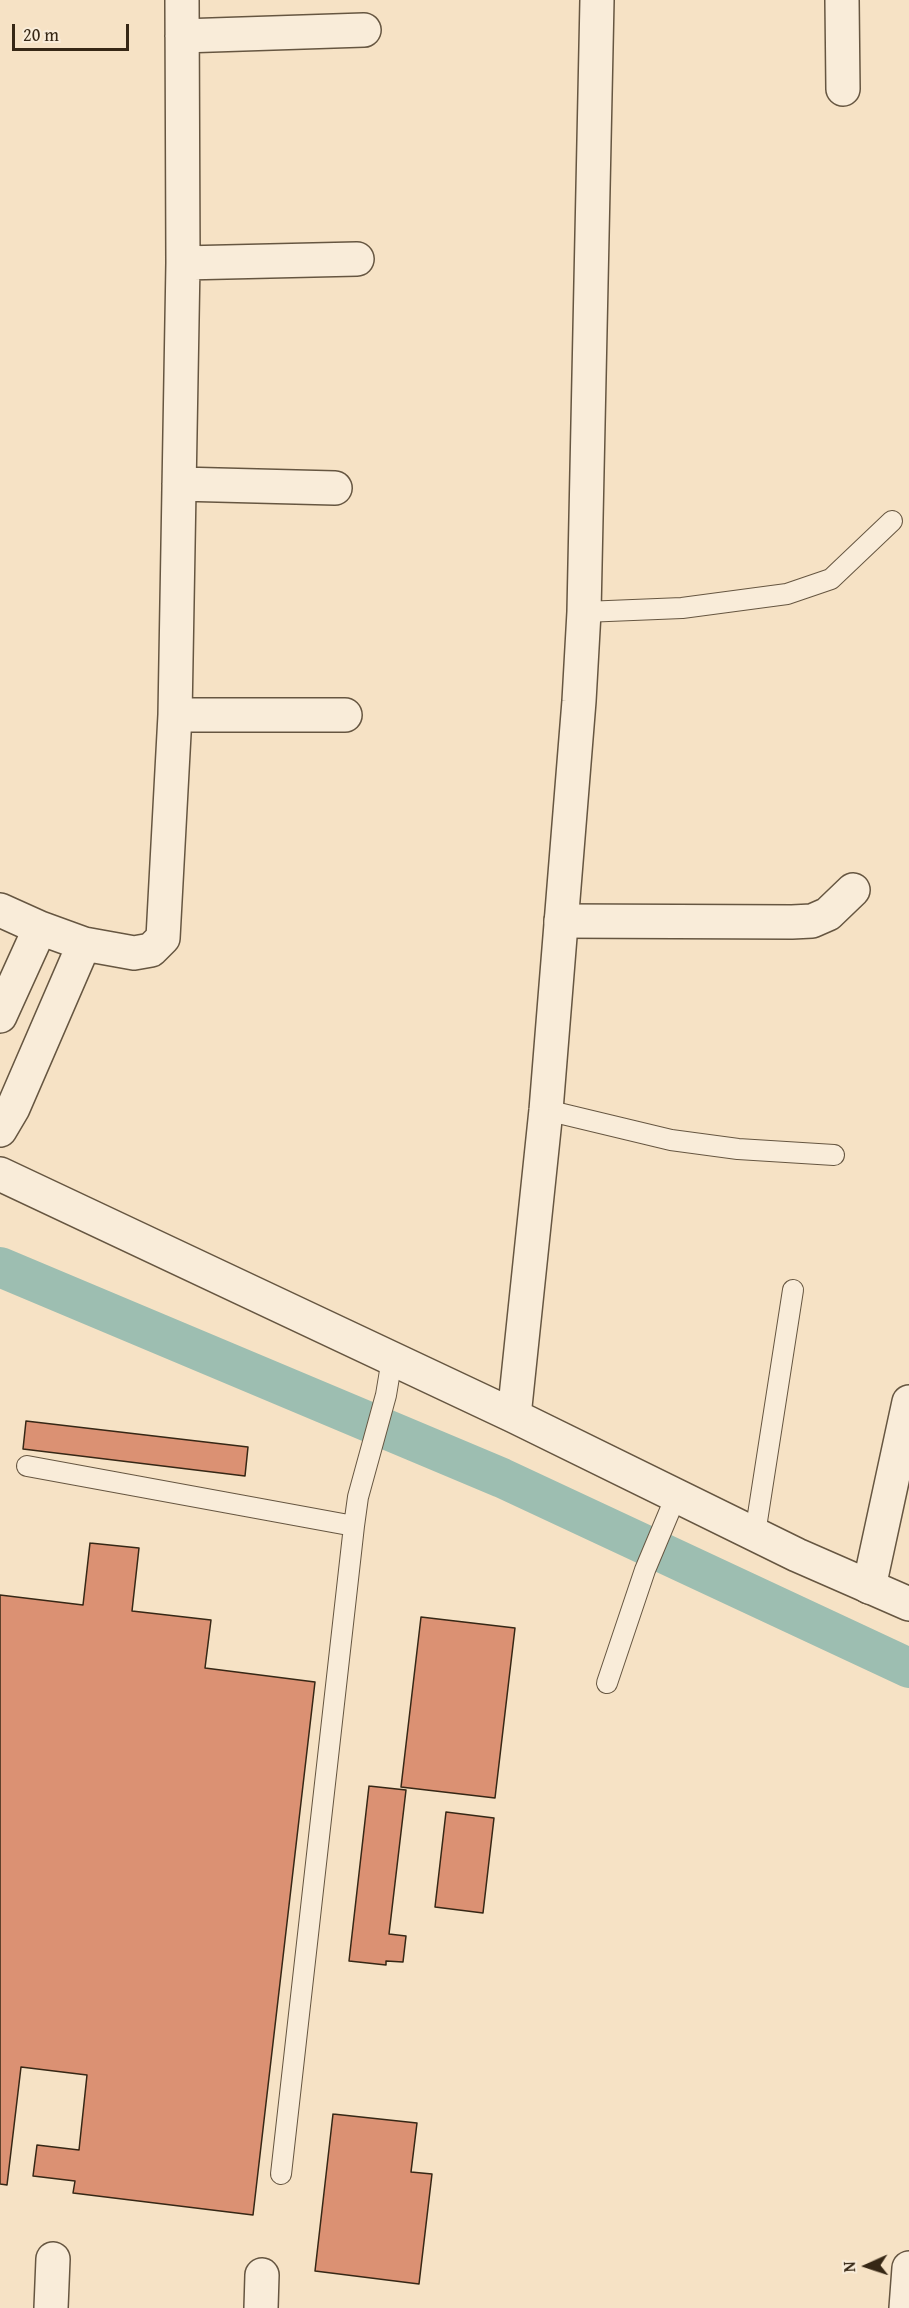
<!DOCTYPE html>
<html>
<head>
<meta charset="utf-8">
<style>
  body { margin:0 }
  #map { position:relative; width:909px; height:2308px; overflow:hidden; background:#f6e2c5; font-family:"Gentium Book Plus",serif }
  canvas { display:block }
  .north { position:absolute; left:837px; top:2236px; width:60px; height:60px; -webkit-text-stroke:4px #f9ecd9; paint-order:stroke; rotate:267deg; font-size:16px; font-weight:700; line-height:24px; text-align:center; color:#362715 }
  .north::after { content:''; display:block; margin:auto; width:21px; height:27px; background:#362715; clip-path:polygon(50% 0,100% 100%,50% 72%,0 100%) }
  .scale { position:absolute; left:12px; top:24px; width:117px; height:27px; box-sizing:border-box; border:3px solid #362715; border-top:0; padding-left:8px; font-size:18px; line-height:21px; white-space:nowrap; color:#362715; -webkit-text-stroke:4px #f9ecd9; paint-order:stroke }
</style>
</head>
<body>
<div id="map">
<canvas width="909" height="2308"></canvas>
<div class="north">N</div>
<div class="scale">20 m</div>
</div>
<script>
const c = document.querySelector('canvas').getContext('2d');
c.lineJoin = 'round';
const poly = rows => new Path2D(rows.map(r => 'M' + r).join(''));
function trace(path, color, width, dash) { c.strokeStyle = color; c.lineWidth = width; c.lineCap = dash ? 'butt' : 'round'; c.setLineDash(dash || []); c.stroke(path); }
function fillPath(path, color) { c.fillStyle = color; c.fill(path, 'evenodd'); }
trace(poly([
  [0,1267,502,1478,909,1668]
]), '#9dbeb1', 40);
const building = poly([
  [26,1421,248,1447,245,1476,23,1449,26,1421],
  [90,1543,139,1548,132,1611,211,1620,205,1668,315,1682,253,2215,73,2193,75,2181,33,2176,37,2145,79,2150,87,2075,21,2067,7,2185,0,2184,0,1595,83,1605,90,1543],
  [421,1617,515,1628,495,1798,401,1787,421,1617],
  [369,1786,406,1790,389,1934,406,1936,403,1962,386,1961,386,1965,349,1961,369,1786],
  [446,1812,494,1818,483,1913,435,1907,446,1812],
  [333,2114,417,2123,411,2172,432,2174,419,2284,315,2271,333,2114]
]);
fillPath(building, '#db9173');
trace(building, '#362715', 1.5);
const service = poly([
  [584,612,682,608,787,594,831,579,892,521],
  [546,1110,671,1140,738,1149,834,1155],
  [27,1466,354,1526],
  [755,1534,793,1290],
  [607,1683,645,1570,676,1496],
  [281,2174,354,1526,358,1497,386,1395,392,1359]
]);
const minor = poly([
  [842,0,843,89],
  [182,36,364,30],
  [183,263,357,259],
  [179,484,335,488],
  [175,715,345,715],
  [0,910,40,928,84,944,134,953,151,950,163,938,175,715,183,263,182,0],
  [561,921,792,922,812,921,828,914,853,890],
  [0,1016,40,928],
  [0,1130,13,1108,84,944],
  [869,1587,909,1402],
  [51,2308,53,2259],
  [261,2308,262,2275],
  [906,2308,909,2268]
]);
const tertiary = poly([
  [0,1174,514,1416,797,1555,909,1604],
  [514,1416,546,1110,579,701,584,612,597,0]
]);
trace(service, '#665641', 22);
trace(minor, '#665641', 36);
trace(tertiary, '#665641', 36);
trace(service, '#f9ecd9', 20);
trace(minor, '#f9ecd9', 33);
trace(tertiary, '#f9ecd9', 33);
</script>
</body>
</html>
